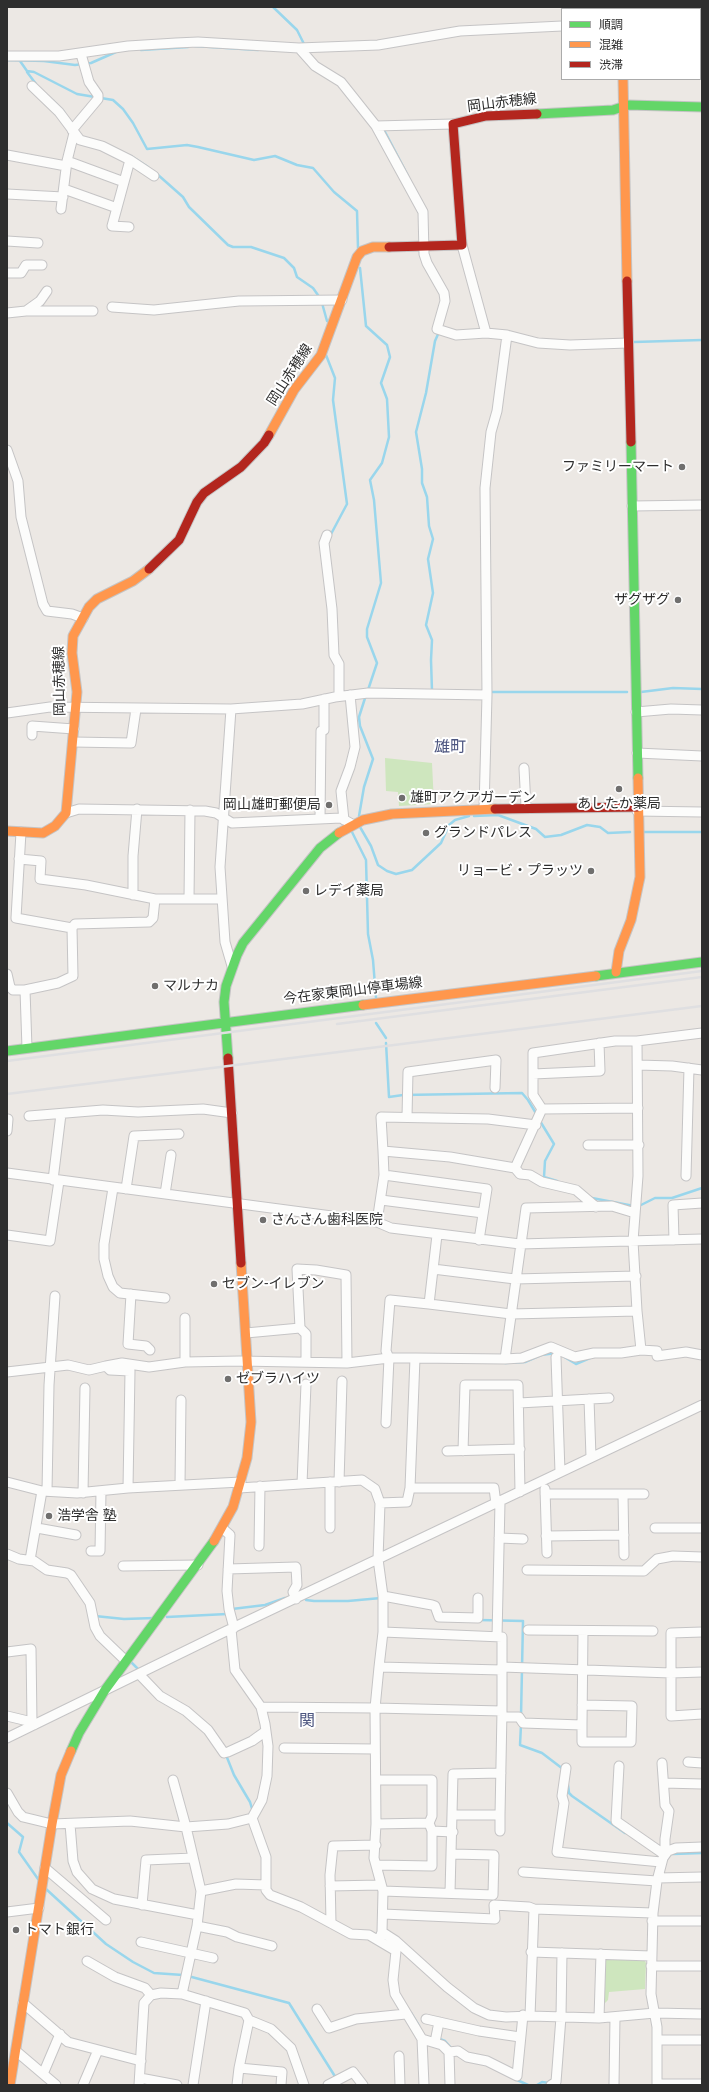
<!DOCTYPE html>
<html>
<head>
<meta charset="utf-8">
<style>
  body { margin:0 }
  #map { position:relative; width:709px; height:2092px; overflow:hidden; background:#ece8e4; font-family:"Open Sans","Noto Sans JP",sans-serif }
  canvas { display:block }
  .frame { position:absolute; inset:0; border:8px solid #2e2e2e; pointer-events:none }
  .legend { position:absolute; left:561px; top:8px; width:140px; height:72px; box-sizing:border-box; background:#fff; border:1px solid #ababab; margin:0; padding:5px 7px; list-style:none; font-size:12px; color:#2e2e2e }
  .legend li { display:flex; align-items:center; gap:8px; height:20px }
  .legend b { width:20px; border:1px solid #ababab }
</style>
</head>
<body>
<div id="map">
<canvas width="709" height="2092"></canvas>
<div class="frame"></div>
<ul class="legend">
<li><b style="height:5px;background:#63d668"></b>順調</li>
<li><b style="height:5px;background:#ff974d"></b>混雑</li>
<li><b style="height:5px;background:#b3261e"></b>渋滞</li>
</ul>
</div>
<script>
const c = document.querySelector('canvas').getContext('2d');
c.lineJoin = 'round';
function fillPath(path, color) { c.fillStyle = color; c.fill(path, 'evenodd'); }
const poly = rows => new Path2D(rows.map(r => 'M' + r).join(''));
function trace(path, color, width, dash) { c.strokeStyle = color; c.lineWidth = width; c.lineCap = dash ? 'butt' : 'round'; c.setLineDash(dash || []); c.stroke(path); }
function drawText(font, color, halo, rows, align = 'center') {
  c.font = font + ' "Open Sans","Noto Sans JP",sans-serif'; c.lineWidth = 4; c.setLineDash([]); c.textBaseline = 'middle'; c.strokeStyle = halo; c.fillStyle = color; for (const [text, x, y, turn = 0] of rows) {
    c.save(); c.translate(x, y); c.rotate((+turn || 0) * Math.PI / 180); c.textAlign = isNaN(turn) ? turn : align; if (halo) c.strokeText(text, 0, 0); c.fillText(text, 0, 0); c.restore();
  }
}
fillPath(poly([
  [385,758,432,763,434,804,399,806,398,792,386,791],
  [604,1957,644,1960,646,1963,645,1989,609,1992,608,2000,602,2006]
]), '#cee6be');
trace(poly([
  [273,7,297,30,304,44],
  [195,46,258,50],
  [141,50,188,47],
  [7,60,44,61,75,65,91,63,116,52],
  [20,61,27,71,34,72,77,94,113,100,123,109,133,123,147,149,187,145,198,147,254,160,275,156,297,165,313,168,334,192,357,211,358,248],
  [27,72,36,84],
  [52,100,64,112],
  [384,130,408,176],
  [131,156,148,167],
  [157,174,183,197,189,207,228,245,233,247,251,247,284,258,294,268,297,277,313,288,320,298],
  [360,268,366,326,387,345,390,357,381,383,387,399,389,437,382,463,370,480,374,500,381,583,367,629,367,637,377,663,368,690],
  [322,303,327,321],
  [634,342,702,340],
  [326,355,335,378,333,400,347,504,330,536],
  [434,691,432,691,431,660,432,640,426,625,433,593,428,559,433,539,429,526,427,497,422,483,422,469,416,432,426,393,435,341,439,332],
  [489,692,627,692],
  [641,692,673,688,702,689],
  [359,816,364,787,373,759,360,726,359,717,366,695],
  [474,816,498,815,536,829,545,837,561,835,587,825,600,827,608,833,630,832],
  [360,827,371,846,378,865,387,871,396,874,412,870,441,843,449,825,455,820,469,816],
  [352,832,366,860,368,934,373,960,376,998],
  [644,832,702,832],
  [376,1023,386,1038],
  [386,1043,389,1097,403,1095,522,1093,528,1100,537,1115],
  [540,1121,554,1144,545,1161,544,1177,557,1181],
  [592,1198,634,1206],
  [639,1206,655,1198,672,1198,702,1188],
  [561,1355,576,1364,590,1358],
  [505,1363,525,1362,541,1355,556,1353],
  [306,1600,314,1601,348,1601,381,1598],
  [232,1609,265,1605,285,1598],
  [95,1616,124,1619,155,1618],
  [167,1617,227,1614],
  [479,1620,523,1621,521,1716],
  [132,1663,138,1669],
  [521,1725,520,1745,542,1753,563,1769],
  [226,1755,234,1775,250,1802,253,1812],
  [568,1785,569,1793,572,1796,625,1833],
  [7,1823,23,1837,19,1852,38,1879],
  [673,1854,702,1853],
  [46,1889,106,1944,133,1962,154,1973,183,1975],
  [188,1976,289,2003,336,2078],
  [411,2013,419,2026],
  [437,2038,445,2041,452,2049],
  [515,2079,528,2085],
  [537,2085,542,2082,549,2083]
]), '#99d6ec', 2.5);
const street = poly([
  [299,48,378,45,460,31,562,26],
  [7,56,59,56,128,46,176,43,198,42,299,48,315,66,341,82,376,126,453,124],
  [32,86,59,112,80,140,102,146,130,160,154,176],
  [376,126,423,212,424,254,427,263,444,293,445,301,437,329,456,335,486,333],
  [72,130,98,99,98,95,89,82,81,54],
  [7,155,66,166],
  [67,161,124,182],
  [64,189,117,208],
  [7,194,63,197],
  [61,209,67,161,74,133],
  [129,227,112,226,130,160],
  [7,241,38,243],
  [462,245,486,333,507,335,497,411,491,432,485,488,487,695,484,809],
  [7,273,21,273,26,265,42,265],
  [112,307,154,310,239,301,342,300],
  [26,311,93,311],
  [7,313,26,311,40,301,47,291],
  [507,335,538,343,570,345,628,343],
  [7,450,18,481,21,517,43,604,47,611,72,614,83,618],
  [632,506,702,505],
  [327,535,324,543,332,609,334,655,339,664,339,696],
  [231,709,220,867,225,942,232,966],
  [636,712,671,709,702,710],
  [7,713,50,707,231,709,302,704,335,697,368,693,487,695],
  [32,735,32,726,74,729],
  [73,742,131,743,136,709],
  [637,753,702,756],
  [524,768,526,807],
  [637,811,702,812],
  [66,813,79,809,205,811,216,813,232,823,341,818,352,824],
  [320,819,321,731,324,730,324,699],
  [344,820,341,791,350,767,355,747,350,695],
  [21,832,16,918,72,928,73,976,58,983,25,990],
  [19,859,41,861,40,879,86,885,155,899,221,899],
  [133,895,133,856,137,809],
  [189,899,190,810],
  [72,928,75,924,149,922,153,918,155,899],
  [7,974,10,987,13,990,25,990,27,1048],
  [638,1065,672,1066,702,1070],
  [533,1074,600,1071,599,1043],
  [542,1109,638,1108],
  [29,1116,103,1110,138,1112,203,1109,232,1113],
  [407,1117,408,1072,496,1060,495,1088],
  [7,1131,8,1119],
  [588,1145,639,1145],
  [383,1151,381,1117,488,1119,536,1125],
  [515,1168,520,1174,530,1175,542,1182,576,1190,596,1207],
  [7,1173,377,1222,391,1228,520,1244,702,1239],
  [384,1175,487,1189,479,1240],
  [686,1176,689,1068],
  [53,1180,61,1114],
  [113,1188,104,1244,104,1259,108,1276,113,1287,120,1293,165,1298],
  [126,1189,134,1136,179,1134],
  [165,1194,171,1155],
  [381,1200,483,1213],
  [377,1222,384,1175,383,1151,450,1157,515,1168,542,1109,533,1095,533,1053,615,1041,637,1041,702,1033],
  [7,1235,50,1241,59,1181],
  [437,1235,429,1304,511,1314,637,1311,633,1241,638,1176,637,1041],
  [674,1240,673,1205,702,1203],
  [433,1269,515,1279,636,1276],
  [131,1294,128,1344,146,1346,150,1350],
  [300,1328,297,1269,316,1270,346,1275,347,1363],
  [246,1333,300,1328,306,1334,306,1361],
  [641,1350,657,1351,657,1356,686,1352,702,1355],
  [556,1357,560,1472],
  [415,1358,389,1358,386,1351,390,1300,429,1304],
  [505,1359,522,1358,551,1347,575,1357,594,1353,621,1353,641,1350,637,1311],
  [185,1362,185,1318],
  [7,1372,68,1365,89,1370,106,1366],
  [589,1399,591,1457],
  [519,1403,609,1398],
  [447,1451,520,1449],
  [463,1451,465,1385,518,1385,520,1492],
  [7,1482,42,1491],
  [241,1482,128,1488,130,1371,110,1370,106,1366,122,1363,149,1367,185,1362,240,1361,347,1363,389,1358,386,1423],
  [339,1482,342,1381],
  [302,1484,306,1384],
  [180,1485,181,1400],
  [239,1488,362,1480,375,1489,380,1503,378,1559,383,1596,432,1605,435,1606,439,1617,478,1618,478,1598],
  [410,1488,494,1488,496,1504],
  [545,1489,547,1553],
  [47,1491,49,1385,55,1296],
  [83,1493,85,1388],
  [545,1494,644,1494],
  [623,1494,624,1555],
  [380,1503,407,1502,410,1488,415,1358,505,1359,526,1208,612,1206,635,1213],
  [37,1528,76,1535],
  [222,1528,230,1535,227,1591,229,1609,234,1628],
  [330,1528,330,1482],
  [655,1528,702,1528],
  [546,1536,624,1535],
  [499,1538,523,1539],
  [259,1546,260,1486],
  [91,1551,100,1551,101,1491],
  [7,1554,19,1559,34,1561,47,1570,67,1573,71,1575,90,1603,95,1627,100,1636,126,1661],
  [30,1560,42,1491,77,1493,128,1488],
  [123,1566,198,1565],
  [228,1569,296,1567,297,1585,293,1592,296,1599],
  [527,1570,644,1571,657,1559,673,1556,702,1557],
  [528,1630,653,1631],
  [383,1632,383,1596],
  [702,1632,671,1633,671,1716,702,1714],
  [497,1637,500,1502],
  [7,1652,31,1649,32,1722,34,1725],
  [379,1667,375,1708,502,1711],
  [502,1667,671,1673,702,1672],
  [139,1674,160,1696,186,1711,208,1730,224,1753,228,1752,252,1741,266,1731],
  [261,1707,375,1708,376,1824,374,1858,383,1891,382,1932,379,1940],
  [7,1716,32,1722],
  [502,1717,519,1717,523,1723,582,1725,582,1742,631,1742,632,1706,582,1705],
  [582,1725,583,1631],
  [7,1738,220,1634,702,1405],
  [284,1748,375,1749],
  [688,1762,702,1763],
  [619,1766,616,1821,665,1855,665,1839,669,1811,665,1805,662,1763],
  [566,1768,562,1796,564,1803,557,1852,661,1862],
  [173,1780,186,1827,201,1891,197,1926,182,1994],
  [376,1780,432,1780,432,1816,429,1823,432,1831,432,1866,376,1865],
  [664,1783,702,1784],
  [7,1793,18,1812,23,1817,52,1824,130,1821,186,1827,228,1824,252,1818,262,1800,267,1776,268,1746,265,1724,261,1707,235,1670,231,1629],
  [453,1815,500,1815,502,1711,502,1637,383,1632,379,1667,502,1670],
  [252,1818,266,1857,266,1890,270,1895,301,1907,351,1934,369,1935,396,1951,393,1980,395,1994,422,2039],
  [70,1824,73,1861,77,1872,92,1889,114,1899,198,1915],
  [376,1824,429,1823],
  [432,1831,453,1832],
  [500,1831,500,1815],
  [45,1868,106,1920],
  [523,1872,657,1881],
  [658,1878,702,1877],
  [330,1886,380,1885],
  [201,1891,236,1884,266,1885],
  [383,1891,493,1895,494,1855,452,1854],
  [450,1893,453,1774,501,1773],
  [142,1905,146,1860,193,1858],
  [7,1912,39,1908],
  [653,1913,534,1909,530,2016,599,2018,655,2013,702,2014],
  [383,1914,495,1919,494,1905,529,1907,534,1909],
  [652,1921,702,1921],
  [331,1923,330,1875,333,1846,376,1845],
  [197,1926,227,1932,237,1937,272,1946],
  [382,1932,396,1941,447,1987,474,2008,489,2015,506,2017,530,2016],
  [141,1942,213,1958],
  [531,1952,651,1956],
  [87,1961,115,1977,145,1988,151,1995],
  [651,1966,702,1966],
  [23,2003,68,2042,141,2061],
  [317,2009,329,2028,356,2019,406,2014],
  [599,2018,601,1954],
  [426,2019,479,2031,520,2037],
  [249,2020,239,2068,282,2072,281,2085],
  [658,2040,702,2040],
  [435,2042,439,2022],
  [16,2051,56,2085],
  [449,2052,458,2051,467,2057,487,2061,517,2076,523,2015],
  [399,2056,400,2085],
  [43,2074,60,2034],
  [140,2078,177,2085],
  [657,2084,702,2084],
  [83,2085,98,2050],
  [139,2085,144,2003,151,1995,161,1993,182,1994,245,2013,249,2020,271,2029,291,2048,304,2085],
  [193,2085,206,2001],
  [237,2085,239,2068],
  [328,2085,353,2072,363,2085],
  [424,2085,422,2039,442,2045,449,2052,450,2085],
  [551,2085,556,2082,561,2017,562,1953],
  [614,2085,615,2017],
  [657,2085,657,2027,651,1994,653,1913,657,1881,663,1858,668,1851,676,1848,702,1847]
]);
const fast = poly([
  [537,114,613,110,628,105,702,107],
  [631,442,638,778],
  [596,976,702,962],
  [7,1051,363,1005],
  [228,1058,224,1002,226,986,237,955,243,943,320,848,339,833],
  [71,1751,79,1733,105,1690,214,1541]
]);
const slow = poly([
  [623,79,627,281],
  [269,435,294,390,321,355,357,257,362,251,373,247,389,247],
  [7,831,43,833,55,826,66,813,77,692,72,653,73,636,89,607,97,599,133,581,149,569],
  [339,833,363,820,392,814,495,809],
  [616,972,619,951,631,920,640,877,638,778],
  [363,1005,596,976],
  [214,1541,233,1507,247,1458,251,1422,241,1263],
  [10,2085,52,1824,61,1775,71,1751]
]);
const jam = poly([
  [621,7,621,9],
  [389,247,462,245,453,124,486,116,537,114],
  [627,281,631,442],
  [149,569,179,540,197,502,204,493,241,467,264,443,269,435],
  [495,809,637,807],
  [228,1058,241,1263]
]);
trace(street, '#c5c4c5', 11);
trace(fast, '#c5c4c5', 11);
trace(slow, '#c5c4c5', 11);
trace(jam, '#c5c4c5', 11);
trace(street, '#fcfcfb', 9);
trace(fast, '#63d668', 9);
trace(slow, '#ff974d', 9);
trace(jam, '#b3261e', 9);
trace(poly([
  [337,1024,702,977],
  [7,1061,702,971],
  [7,1094,702,1006]
]), '#dfdfe1', 2.5);
for (const [x, y, r, color] of [
  [682,467,4,"#706f6e"],
  [678,600,4,"#706f6e"],
  [619,789,4,"#706f6e"],
  [402,798,4,"#706f6e"],
  [329,805,4,"#706f6e"],
  [426,833,4,"#706f6e"],
  [591,871,4,"#706f6e"],
  [306,891,4,"#706f6e"],
  [155,986,4,"#706f6e"],
  [263,1220,4,"#706f6e"],
  [214,1284,4,"#706f6e"],
  [228,1379,4,"#706f6e"],
  [49,1516,4,"#706f6e"],
  [16,1930,4,"#706f6e"]
]) { const dot = new Path2D(); dot.arc(x, y, r, 0, 2 * Math.PI); c.fillStyle = color; c.fill(dot); trace(dot, '#fff', 1.5); }
drawText('14px', '#2e2e2e', '#fff', [
  ["岡山赤穂線",502,103,-7],
  ["岡山赤穂線",290,375,-57],
  ["岡山赤穂線",60,681,-91],
  ["今在家東岡山停車場線",353,991,-7]
]);
drawText('14px', '#2e2e2e', '#fff', [
  ["ファミリーマート",674,467,"right"],
  ["ザグザグ",670,600,"right"],
  ["雄町アクアガーデン",410,798],
  ["あしたか薬局",619,804,"center"],
  ["岡山雄町郵便局",321,805,"right"],
  ["グランドパレス",434,833],
  ["リョービ・プラッツ",583,871,"right"],
  ["レデイ薬局",314,891],
  ["マルナカ",163,986],
  ["さんさん歯科医院",271,1220],
  ["セブン-イレブン",222,1284],
  ["ゼブラハイツ",236,1379],
  ["浩学舎 塾",57,1516],
  ["トマト銀行",24,1930]
], 'left');
drawText('16px', '#4d5680', '#fff', [
  ["雄町",450,747],
  ["関",307,1721]
]);
</script>
</body>
</html>
